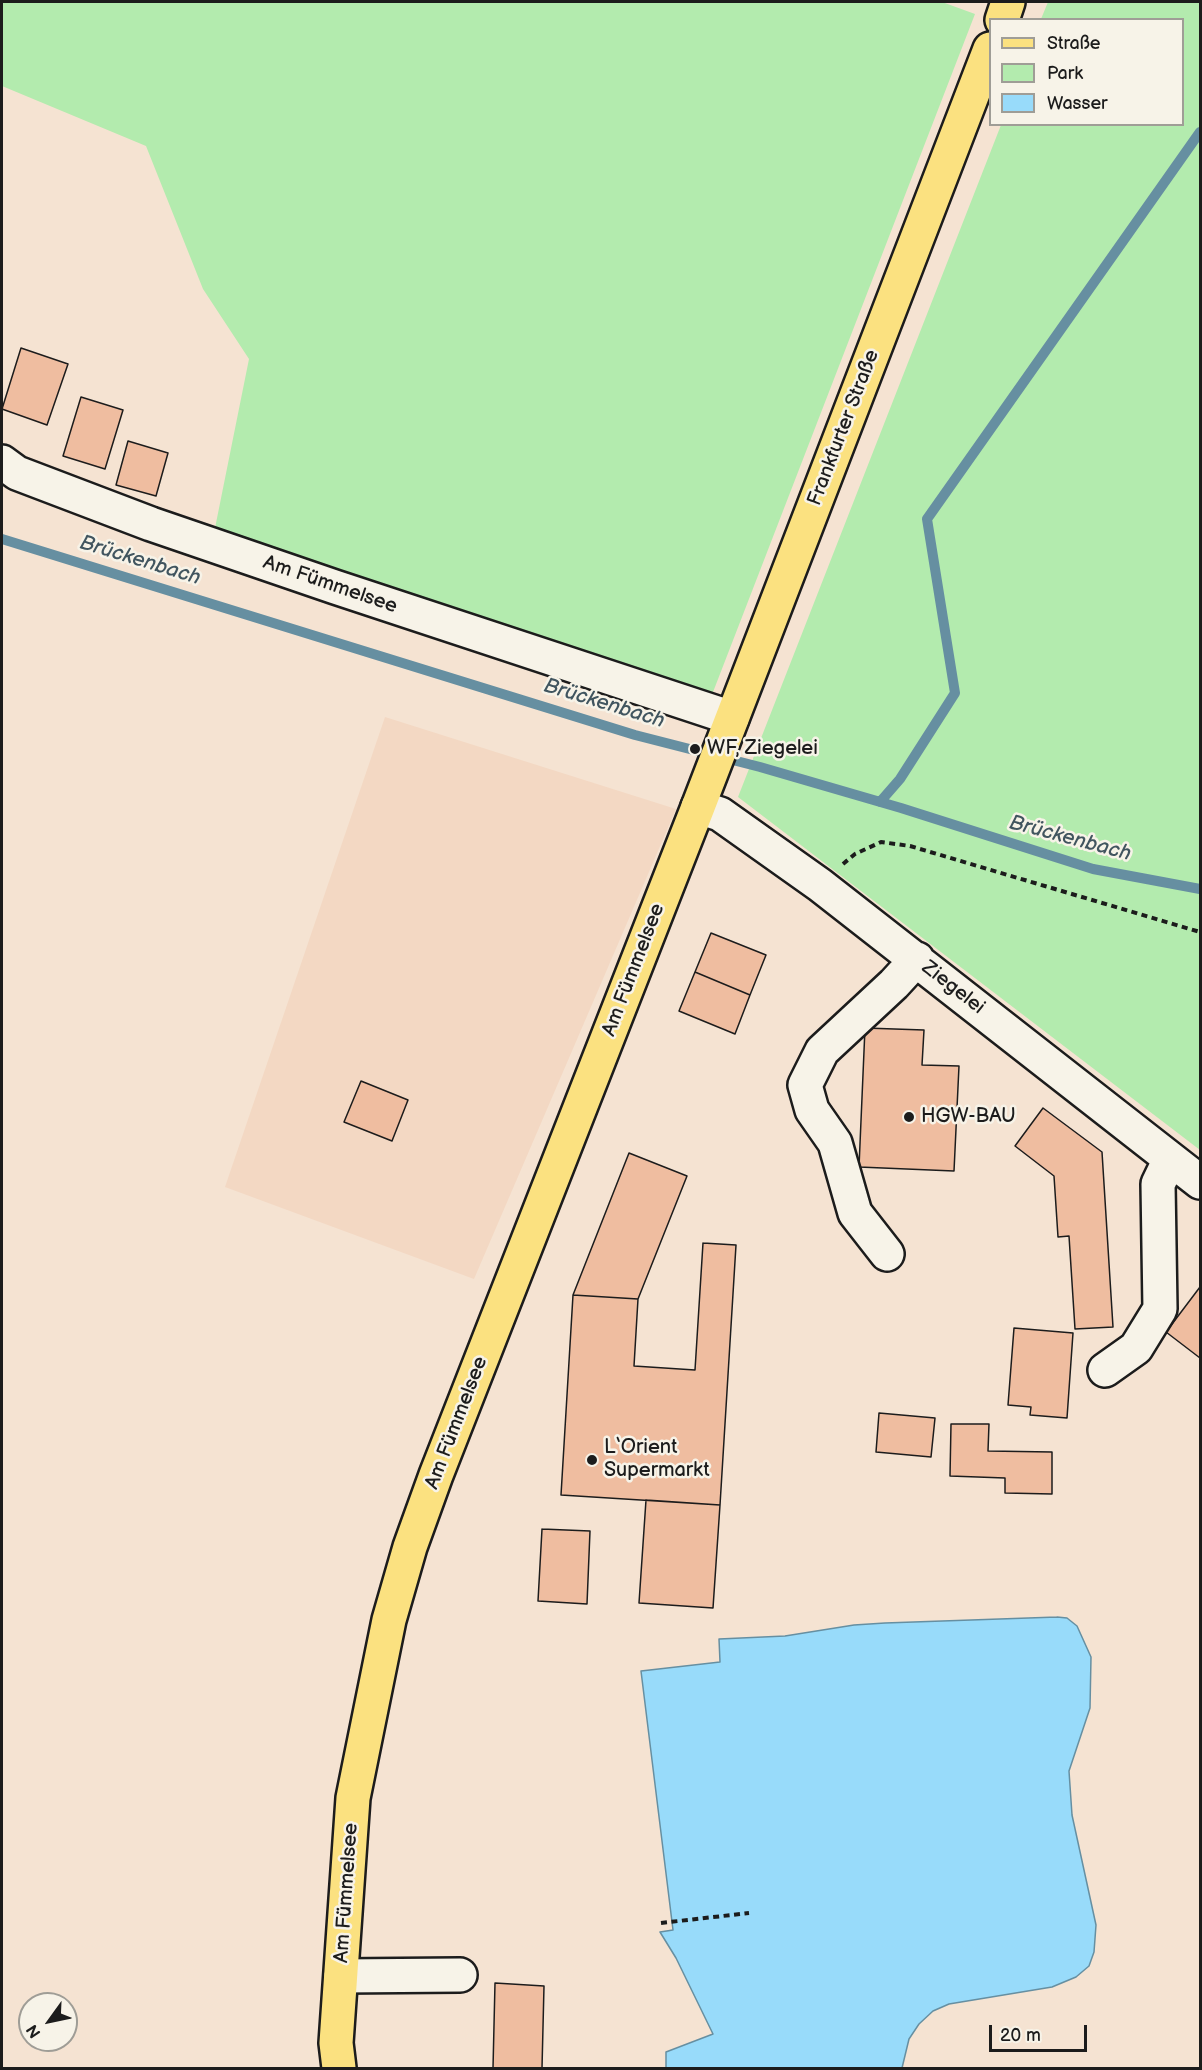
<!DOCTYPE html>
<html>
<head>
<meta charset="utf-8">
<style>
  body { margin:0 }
  #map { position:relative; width:1202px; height:2070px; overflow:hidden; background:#f5e3d2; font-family:"Balsamiq Sans",sans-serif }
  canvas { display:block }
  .frame { position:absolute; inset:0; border:3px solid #1c1c1c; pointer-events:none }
  .legend { position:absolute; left:989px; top:18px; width:195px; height:108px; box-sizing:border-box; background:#f7f3e8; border:2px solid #9f9d96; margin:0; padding:8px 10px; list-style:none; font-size:18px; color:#1c1c1c }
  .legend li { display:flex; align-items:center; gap:12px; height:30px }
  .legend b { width:30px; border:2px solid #9f9d96 }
  .north { position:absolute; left:18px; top:1992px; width:60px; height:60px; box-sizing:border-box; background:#f7f3e8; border:2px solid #9f9d96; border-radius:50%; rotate:237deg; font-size:16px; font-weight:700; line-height:24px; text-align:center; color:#1c1c1c }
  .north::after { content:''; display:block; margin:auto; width:21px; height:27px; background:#1c1c1c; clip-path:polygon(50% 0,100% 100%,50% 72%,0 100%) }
  .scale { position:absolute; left:989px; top:2025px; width:98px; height:27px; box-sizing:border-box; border:3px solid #1c1c1c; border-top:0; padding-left:8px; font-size:18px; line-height:21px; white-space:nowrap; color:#1c1c1c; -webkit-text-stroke:4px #f7f3e8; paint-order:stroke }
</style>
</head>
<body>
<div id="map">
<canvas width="1202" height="2070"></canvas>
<div class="frame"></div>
<ul class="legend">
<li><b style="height:8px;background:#fbe180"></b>Straße</li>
<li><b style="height:16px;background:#b3ebae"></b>Park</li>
<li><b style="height:16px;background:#98dbfa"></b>Wasser</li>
</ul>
<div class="north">N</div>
<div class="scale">20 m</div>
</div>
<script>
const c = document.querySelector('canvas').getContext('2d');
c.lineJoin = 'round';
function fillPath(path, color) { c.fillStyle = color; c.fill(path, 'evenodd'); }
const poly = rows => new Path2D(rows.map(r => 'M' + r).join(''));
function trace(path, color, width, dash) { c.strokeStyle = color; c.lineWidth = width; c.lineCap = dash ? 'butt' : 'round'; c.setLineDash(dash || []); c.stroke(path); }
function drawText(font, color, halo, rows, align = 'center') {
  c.font = font + ' "Balsamiq Sans",sans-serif'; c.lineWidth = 5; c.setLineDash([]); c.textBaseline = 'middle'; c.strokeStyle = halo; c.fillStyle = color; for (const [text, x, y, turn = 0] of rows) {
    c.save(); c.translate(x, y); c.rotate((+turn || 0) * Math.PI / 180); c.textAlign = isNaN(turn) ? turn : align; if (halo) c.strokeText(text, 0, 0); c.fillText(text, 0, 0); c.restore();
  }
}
fillPath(poly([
  [385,717,676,809,474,1279,225,1187]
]), '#f3d8c3');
fillPath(poly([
  [2,2,942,2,975,14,708,705,212,543,249,359,203,289,146,146,2,86],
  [1048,2,1200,2,1200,1150,738,797,1001,125,1182,124,1182,20,1041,19]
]), '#b3ebae');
const water = poly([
  [1057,1617,1067,1618,1077,1626,1091,1657,1090,1708,1069,1771,1072,1815,1096,1925,1094,1952,1089,1966,1076,1977,1052,1987,949,2004,933,2011,919,2024,909,2039,902,2068,666,2068,666,2052,713,2034,676,1958,660,1932,673,1930,641,1671,720,1662,719,1639,785,1636,854,1625,885,1623,1057,1617]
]);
fillPath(water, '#98dbfa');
trace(water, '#668fa1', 1.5);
trace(poly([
  [2,539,635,735,760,767,901,808,1093,869,1200,889],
  [880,802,900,779,955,693,927,519,1200,132]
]), '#668fa1', 10);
const building = poly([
  [21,348,68,364,47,425,2,409,21,348],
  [81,397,123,410,105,469,63,456,81,397],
  [128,441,168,453,156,496,116,485,128,441],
  [711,933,766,955,750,995,695,972,711,933],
  [695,972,750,995,735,1034,679,1011,695,972],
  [865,1028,924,1030,922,1065,959,1066,954,1171,859,1167,865,1028],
  [361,1081,408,1100,392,1141,344,1122,361,1081],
  [1043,1108,1102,1152,1113,1327,1075,1329,1069,1236,1058,1237,1054,1176,1015,1146,1043,1108],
  [629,1153,687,1176,638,1299,573,1295,629,1153],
  [703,1243,736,1245,720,1505,561,1495,573,1295,638,1299,634,1366,695,1370,703,1243],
  [1200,1287,1200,1358,1166,1332,1200,1287],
  [1014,1328,1073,1333,1067,1418,1030,1415,1031,1407,1008,1405,1014,1328],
  [879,1413,935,1418,931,1457,876,1452,879,1413],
  [951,1424,989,1424,988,1451,1052,1452,1052,1494,1005,1493,1005,1478,950,1476,951,1424],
  [646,1500,720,1505,713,1608,639,1603,646,1500],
  [542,1529,590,1531,587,1604,538,1601,542,1529],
  [495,1983,544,1986,542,2068,493,2068,495,1983]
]);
fillPath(building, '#efbda0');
trace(building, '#1c1c1c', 1.5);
const minor = poly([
  [2,462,17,473,151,524,335,587,732,718],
  [698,807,720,814,820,885,1200,1182],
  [887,1254,855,1213,835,1143,812,1110,805,1085,822,1051,894,984,917,959],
  [1105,1370,1136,1348,1160,1309,1158,1184,1170,1159],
  [341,1976,460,1975]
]);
const major = poly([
  [1002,20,1008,2],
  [339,2068,336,2043,353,1798,389,1620,410,1547,436,1475,698,807,990,49]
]);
trace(minor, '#1c1c1c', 38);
trace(major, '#1c1c1c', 38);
trace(poly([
  [843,864,855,854,881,842,910,846,1200,932],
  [661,1923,749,1913]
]), '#1c1c1c', 4, [6, 4.5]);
trace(minor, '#f7f3e8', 33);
trace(major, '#fbe180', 33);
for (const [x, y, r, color] of [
  [695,749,6,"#1c1c1c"],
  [909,1117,6,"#1c1c1c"],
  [592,1460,6,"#1c1c1c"]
]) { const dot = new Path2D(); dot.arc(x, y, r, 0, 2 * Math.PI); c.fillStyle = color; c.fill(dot); trace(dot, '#f7f3e8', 2); }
drawText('20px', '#1c1c1c', '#f7f3e8', [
  ["Frankfurter Straße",844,428,-69],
  ["Am Fümmelsee",330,585,19],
  ["Am Fümmelsee",634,970,-69],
  ["Ziegelei",953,988,38],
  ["Am Fümmelsee",457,1423,-69],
  ["Am Fümmelsee",347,1893,-86]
]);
drawText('20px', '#1c1c1c', '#f7f3e8', [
  ["WF, Ziegelei",707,749],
  ["HGW-BAU",921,1117],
  ["L‘Orient",604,1448],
  ["Supermarkt",604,1471]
], 'left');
drawText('italic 21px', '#41555f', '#f7f3e8', [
  ["Brückenbach",140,561,17],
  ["Brückenbach",604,704,17],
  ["Brückenbach",1070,839,15]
]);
</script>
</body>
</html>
